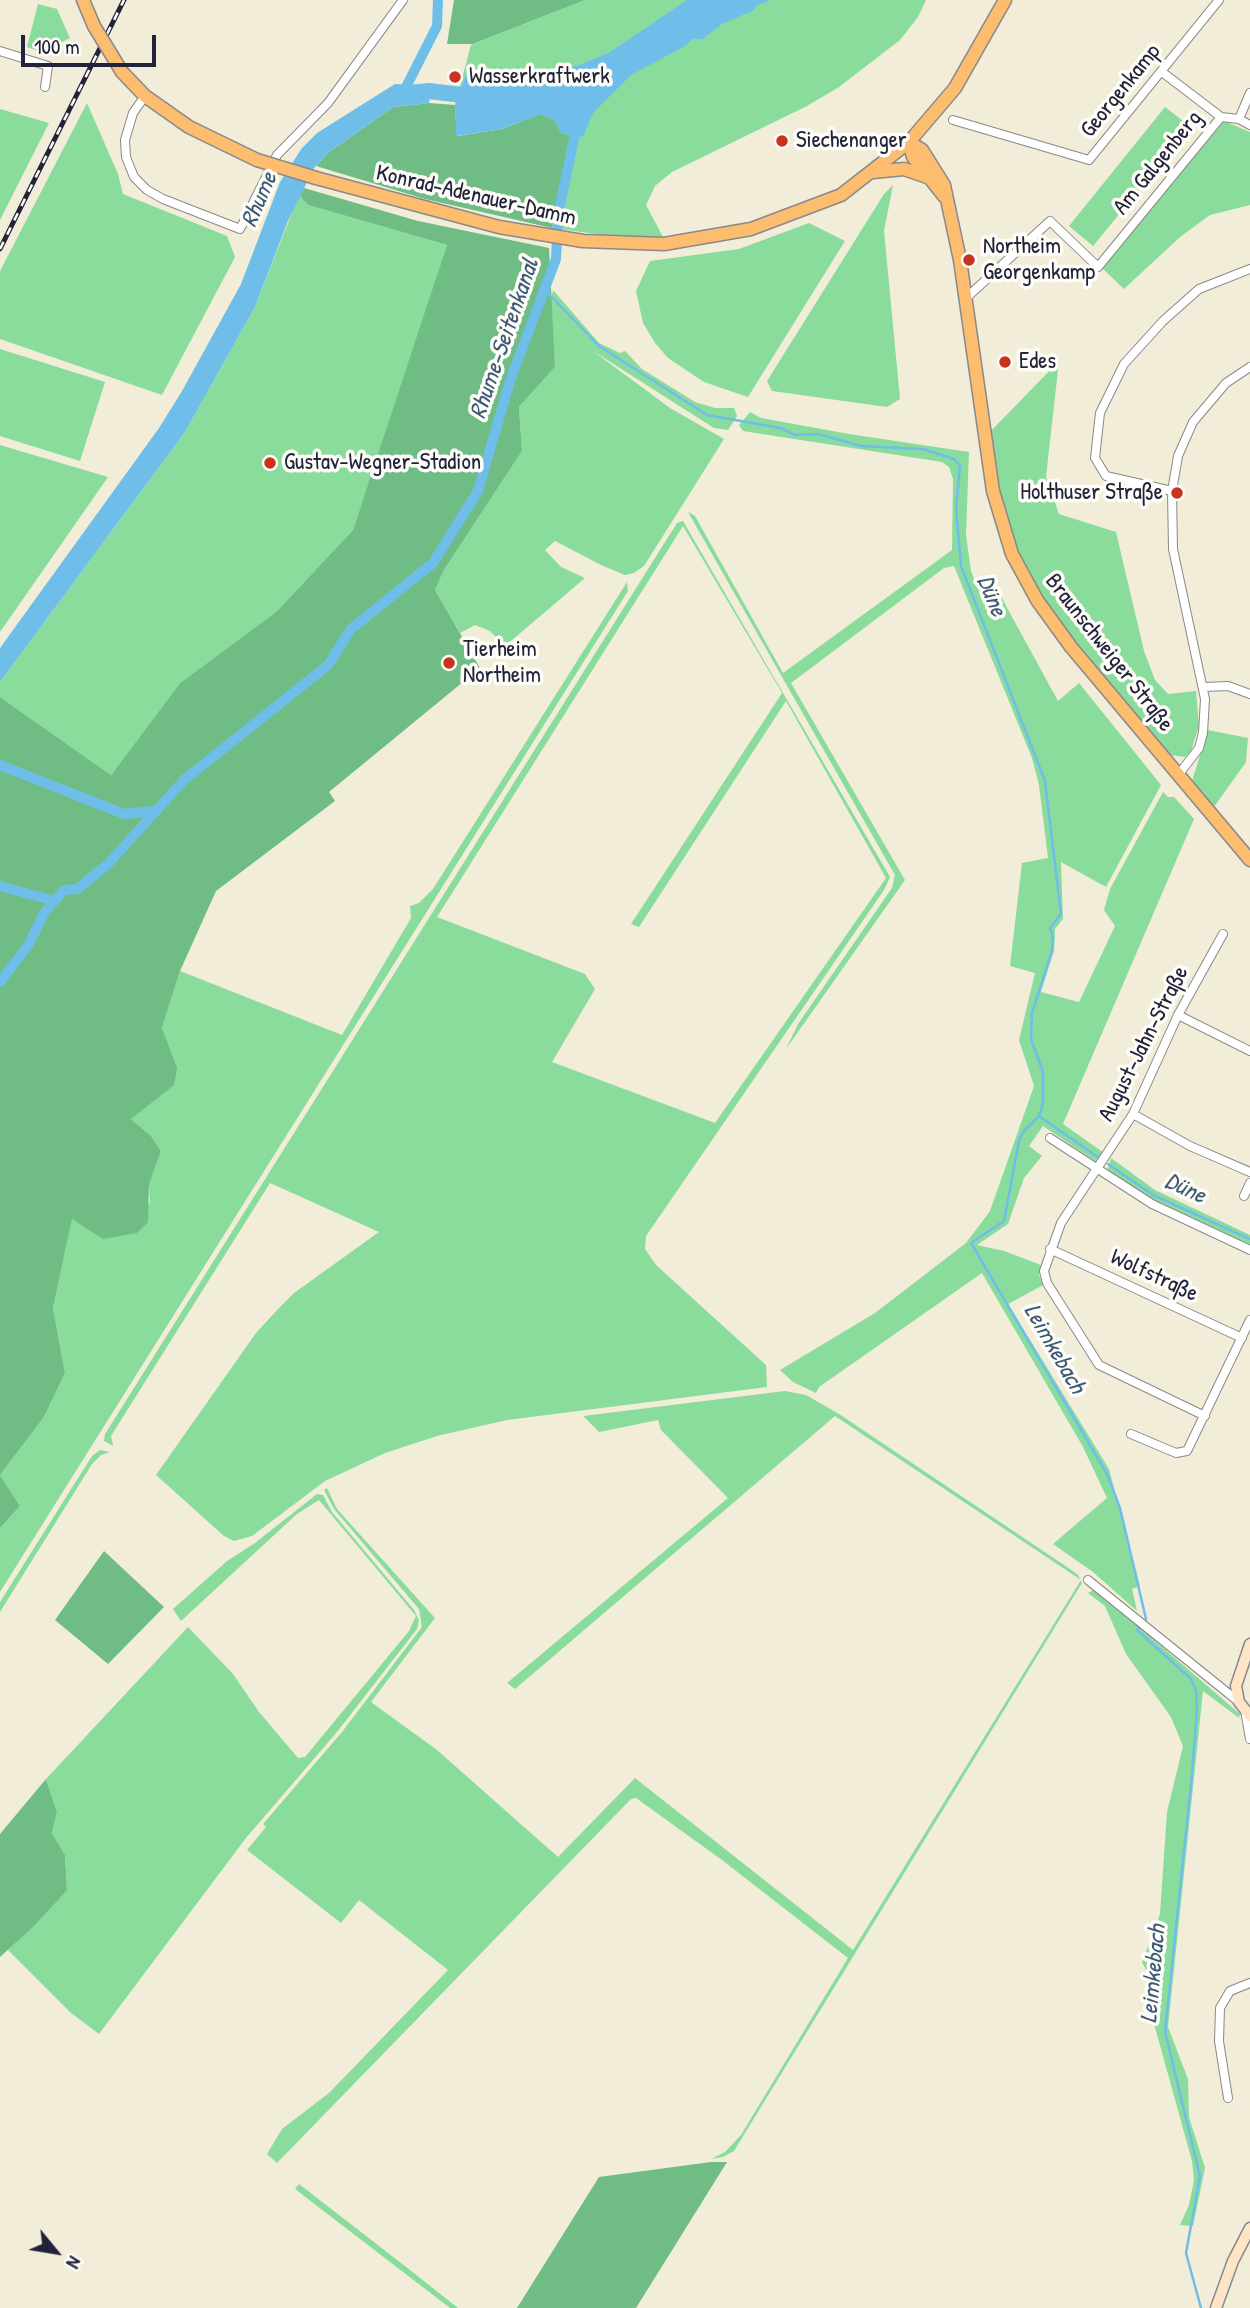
<!DOCTYPE html>
<html>
<head>
<meta charset="utf-8">
<style>
  body { margin:0 }
  #map { position:relative; width:1250px; height:2308px; overflow:hidden; background:#f1edd8; font-family:"Patrick Hand",sans-serif }
  canvas { display:block }
  .north { position:absolute; left:21px; top:2217px; width:70px; height:70px; -webkit-text-stroke:5px #fdfcf7; paint-order:stroke; rotate:120deg; font-size:19px; font-weight:700; line-height:28px; text-align:center; color:#22223b }
  .north::after { content:''; display:block; margin:auto; width:24px; height:32px; background:#22223b; clip-path:polygon(50% 0,100% 100%,50% 72%,0 100%) }
  .scale { position:absolute; left:21px; top:35px; width:135px; height:32px; box-sizing:border-box; border:4px solid #22223b; border-top:0; padding-left:9px; font-size:21px; line-height:24px; white-space:nowrap; color:#22223b; -webkit-text-stroke:5px #fdfcf7; paint-order:stroke }
</style>
</head>
<body>
<div id="map">
<canvas width="1250" height="2308"></canvas>
<div class="north">N</div>
<div class="scale">100 m</div>
</div>
<script>
const c = document.querySelector('canvas').getContext('2d');
c.lineJoin = 'round';
function fillPath(path, color) { c.fillStyle = color; c.fill(path, 'evenodd'); }
const poly = rows => new Path2D(rows.map(r => 'M' + r).join(''));
function trace(path, color, width, dash) { c.strokeStyle = color; c.lineWidth = width; c.lineCap = dash ? 'butt' : 'round'; c.setLineDash(dash || []); c.stroke(path); }
function drawText(font, color, halo, rows, align = 'center') {
  c.font = font + ' "Patrick Hand",sans-serif'; c.lineWidth = 7; c.setLineDash([]); c.textBaseline = 'middle'; c.strokeStyle = halo; c.fillStyle = color; for (const [text, x, y, turn = 0] of rows) {
    c.save(); c.translate(x, y); c.rotate((+turn || 0) * Math.PI / 180); c.textAlign = isNaN(turn) ? turn : align; if (halo) c.strokeText(text, 0, 0); c.fillText(text, 0, 0); c.restore();
  }
}
fillPath(poly([
  [585,0,926,0,918,17,900,40,839,87,807,106,672,172,655,186,646,205,663,237,618,237,552,228,570,135,455,105,471,45],
  [38,4,57,9,70,38,42,52,27,47],
  [87,103,118,174,123,194,227,236,235,257,162,395,0,339,0,271],
  [1165,107,1191,127,1093,246,1069,226],
  [0,109,49,123,0,220],
  [1224,121,1250,132,1250,205,1210,215,1180,237,1124,289,1101,267],
  [893,185,884,231,900,399,887,407,772,391,767,381,884,194],
  [299,195,308,205,447,245,393,413,353,530,276,612,180,683,111,775,0,697,0,682,185,432,255,307],
  [809,223,845,241,748,397,704,382,668,358,655,343,643,323,636,291,650,261,739,249],
  [553,290,599,343,620,353,625,351,642,369,695,402,715,408,734,408,737,416,728,430,714,428,593,351,670,408,724,439,644,566,634,573,625,575,601,565,555,541,545,550,561,567,585,578,505,646,490,631,475,625,460,633,435,590,444,570,522,451,519,407,555,367,551,300],
  [0,349,105,382,80,461,0,436],
  [1059,361,1046,477,1059,514,1116,532,1144,651,1155,680,1168,694,1196,691,1199,726,1191,751,1185,757,1170,755,1064,628,1026,572,1005,514,989,433],
  [750,412,761,418,849,434,969,452,966,535,971,571,978,589,993,582,1058,701,1079,683,1161,785,1106,887,1061,862,1063,919,1055,929,1054,951,1041,992,1079,1002,1115,926,1104,910,1110,889,1163,792,1168,797,1174,797,1194,819,1063,1124,1104,1153,1095,1161,1043,1126,1029,1146,1042,1156,1024,1178,1008,1224,977,1245,1004,1251,1041,1265,1039,1275,1043,1285,1008,1304,1109,1469,1140,1586,1132,1589,1137,1611,1093,1572,1053,1544,1107,1498,1083,1447,982,1273,819,1387,816,1393,793,1382,780,1370,875,1313,966,1243,990,1211,1034,1086,1019,1040,1035,973,1010,966,1022,863,1048,858,1039,785,1032,758,954,566,944,568,791,683,905,880,786,1049,798,1024,892,888,895,875,688,512,695,516,783,673,952,550,953,479,949,467,942,462,743,431,739,425],
  [0,445,108,477,0,632],
  [683,521,890,877,884,890,646,1236,645,1249,656,1265,766,1365,767,1387,507,1420,437,1436,385,1453,325,1481,252,1536,234,1541,224,1536,156,1475,256,1333,279,1308,294,1293,379,1232,270,1183,111,1436,113,1446,104,1441,105,1434,677,523],
  [683,526,782,693,631,924,639,927,786,701,886,878,715,1123,552,1062,595,989,585,974,437,917],
  [627,582,628,591,0,1592,0,1528,20,1506,0,1475,44,1417,65,1373,53,1308,72,1218,150,1203,149,1185,161,1151,151,1136,131,1119,176,1068,162,1028,180,971,342,1035,411,918,410,906,419,903,433,889],
  [1208,730,1248,738,1246,762,1214,807,1192,781],
  [1111,1158,1155,1190,1250,1235,1250,1246,1153,1201,1107,1171],
  [785,1391,806,1395,839,1414,1070,1569,1078,1575,1082,1583,734,2151,723,2157,711,2159,725,2152,741,2135,848,1958,722,1860,636,1798,631,1799,277,2163,267,2154,282,2129,329,2093,448,1970,359,1900,341,1923,247,1850,266,1827,263,1824,342,1732,422,1627,419,1609,334,1509,324,1490,327,1488,337,1509,435,1618,371,1702,437,1750,558,1857,635,1778,853,1950,1081,1580,835,1416,515,1689,507,1683,728,1498,661,1430,658,1420,599,1432,583,1416],
  [100,1450,110,1452,101,1455,92,1464,0,1612,0,1602,92,1456],
  [317,1494,323,1495,332,1512,414,1610,419,1620,417,1629,337,1732,246,1838,99,2034,71,2013,8,1950,67,1889,65,1855,52,1833,57,1812,46,1779,188,1627,233,1674,259,1712,298,1758,305,1757,409,1631,416,1616,319,1500,297,1514,181,1621,173,1609,227,1561,255,1543],
  [1095,1589,1240,1714,1239,1718,1203,1691,1168,2027,1188,2079,1189,2117,1205,2168,1193,2226,1180,2225,1189,2205,1194,2180,1192,2161,1153,2020,1154,1986,1142,1962,1160,1914,1167,1812,1183,1746,1171,1717,1126,1654,1105,1606,1088,1593],
  [299,2184,410,2270,458,2308,450,2308,295,2189]
]), '#8adc9c');
fillPath(poly([
  [454,0,585,0,473,44,447,44],
  [429,103,455,105,457,136,502,129,541,114,555,121,561,133,570,135,552,228,425,199,316,166,329,152,393,107],
  [304,188,418,221,549,248,555,367,519,407,522,451,444,570,435,590,480,668,329,792,335,801,216,891,180,971,162,1028,177,1068,174,1085,131,1119,151,1136,161,1151,149,1185,148,1222,137,1233,103,1239,72,1219,53,1308,65,1373,44,1417,0,1475,20,1506,0,1528,0,697,111,775,180,683,276,612,353,530,447,245,308,205,299,195],
  [104,1551,164,1607,108,1664,55,1620],
  [46,1779,57,1812,52,1833,65,1855,67,1890,34,1926,0,1957,0,1834],
  [711,2162,727,2162,636,2308,517,2308,599,2177]
]), '#6fbc84');
fillPath(poly([
  [687,0,771,0,757,5,754,10,722,24,702,39,692,39,687,45,631,75,593,113,583,137,561,133,555,121,541,114,502,129,456,136,455,105,466,75,489,71,552,72,580,65,610,52],
  [395,84,432,85,429,103,393,107,329,152,314,168,288,221,255,307,185,432,0,682,0,648,159,428,182,391,241,284,280,182,302,148,317,133]
]), '#6fbeea');
trace(poly([
  [543,288,599,346,707,415,780,428,795,435,818,434,861,446,923,449,954,459,960,466,956,508,961,566,1045,781,1061,914,1050,928,1053,937,1052,951,1032,1013,1031,1039,1043,1072,1043,1104,1039,1116,1023,1132,1019,1141,1004,1221,971,1243,1107,1474,1120,1508,1146,1619,1137,1630,1191,1679,1196,1691,1197,1711,1191,1784,1165,2032,1200,2176,1186,2253,1201,2308],
  [1039,1116,1099,1158],
  [1108,1164,1153,1195,1250,1239]
]), '#6fbeea', 2.5);
trace(poly([
  [403,93,437,26,438,0],
  [0,765,124,814,155,811],
  [0,886,55,901],
  [0,982,29,944,44,913,64,890,77,889,108,864,184,780,328,665,351,629,433,563,478,491,510,381,556,259,558,215,577,125]
]), '#6fbeea', 10);
trace(poly([
  [411,93,429,91,479,97]
]), '#6fbeea', 16);
const street = poly([
  [0,51,48,66,45,87],
  [1162,72,1221,117,1239,119,1250,125],
  [145,96,133,113,125,140,126,157,134,177,147,190,163,199,240,229,277,155,328,103,403,0],
  [1239,119,1250,93],
  [953,120,1089,160,1219,0],
  [965,299,1050,221,1098,267,1221,117],
  [1172,491,1106,476,1095,458,1100,413,1124,364,1163,321,1199,289,1250,269],
  [1204,687,1228,686,1250,694],
  [1179,774,1199,748,1203,733,1205,699,1173,549,1172,491,1178,456,1193,422,1226,383,1250,367],
  [1178,1015,1250,1051],
  [1133,1114,1190,1146,1250,1172],
  [1050,1138,1152,1204,1250,1250],
  [1244,1196,1250,1183],
  [1050,1249,1242,1338],
  [1205,1416,1099,1365,1047,1283,1044,1271,1061,1223,1133,1114,1178,1015,1223,934],
  [1131,1434,1176,1453,1187,1451,1250,1320],
  [1088,1580,1239,1702],
  [1245,1710,1250,1739],
  [1228,2098,1219,2041,1220,2008,1230,1991,1250,1983]
]);
const secondary = poly([
  [1250,1644,1236,1686,1239,1702,1250,1716],
  [1216,2308,1233,2261,1250,2228]
]);
const primary = poly([
  [83,0,94,26],
  [122,72,145,96,189,127,257,160],
  [909,142,922,150,944,185,960,260,993,491,1012,554,1037,600,1071,647,1250,860],
  [909,142,913,157,944,196],
  [873,172,904,169,927,177],
  [316,178,499,227,583,241,664,244,751,229,841,195,909,142,955,88,1005,0]
]);
trace(street, '#8a888a', 10);
trace(secondary, '#8a888a', 13);
trace(primary, '#8a888a', 15);
trace(street, '#fff', 8);
trace(secondary, '#fee5c5', 10);
trace(primary, '#fcbd6f', 12);
const rail = poly([
  [0,249,124,0]
]);
trace(rail, '#22223b', 5);
trace(rail, '#fdfcf7', 2.5, [8]);
const primaryBridge = poly([
  [94,26,122,72],
  [257,160,316,178]
]);
trace(primaryBridge, '#8a888a', 15, []);
trace(primaryBridge, '#fcbd6f', 12);
for (const [x, y, r, color] of [
  [455,77,7,"#c8321e"],
  [782,141,7,"#c8321e"],
  [969,260,7,"#c8321e"],
  [1005,362,7,"#c8321e"],
  [270,463,7,"#c8321e"],
  [1177,493,7,"#c8321e"],
  [449,663,7,"#c8321e"]
]) { const dot = new Path2D(); dot.arc(x, y, r, 0, 2 * Math.PI); c.fillStyle = color; c.fill(dot); trace(dot, '#fdfcf7', 2.5); }
drawText('23px', '#22223b', '#fdfcf7', [
  ["Wasserkraftwerk",469,77],
  ["Siechenanger",796,141],
  ["Northeim",983,247],
  ["Georgenkamp",983,273],
  ["Edes",1019,362],
  ["Gustav-Wegner-Stadion",284,463],
  ["Holthuser Straße",1163,493,"right"],
  ["Tierheim",463,650],
  ["Northeim",463,676]
], 'left');
drawText('23px', '#22223b', '#fdfcf7', [
  ["Georgenkamp",1121,91,-51],
  ["Am Galgenberg",1158,163,-51],
  ["Konrad-Adenauer-Damm",476,196,13],
  ["Braunschweiger Straße",1109,653,52],
  ["August-Jahn-Straße",1144,1044,-63],
  ["Wolfstraße",1154,1276,25]
]);
drawText('italic 24px', '#3d5978', '#fdfcf7', [
  ["Rhume",260,200,-67],
  ["Rhume-Seitenkanal",505,339,-71],
  ["Düne",991,596,68],
  ["Düne",1185,1189,25],
  ["Leimkebach",1054,1349,60],
  ["Leimkebach",1154,1974,-85]
]);
</script>
</body>
</html>
